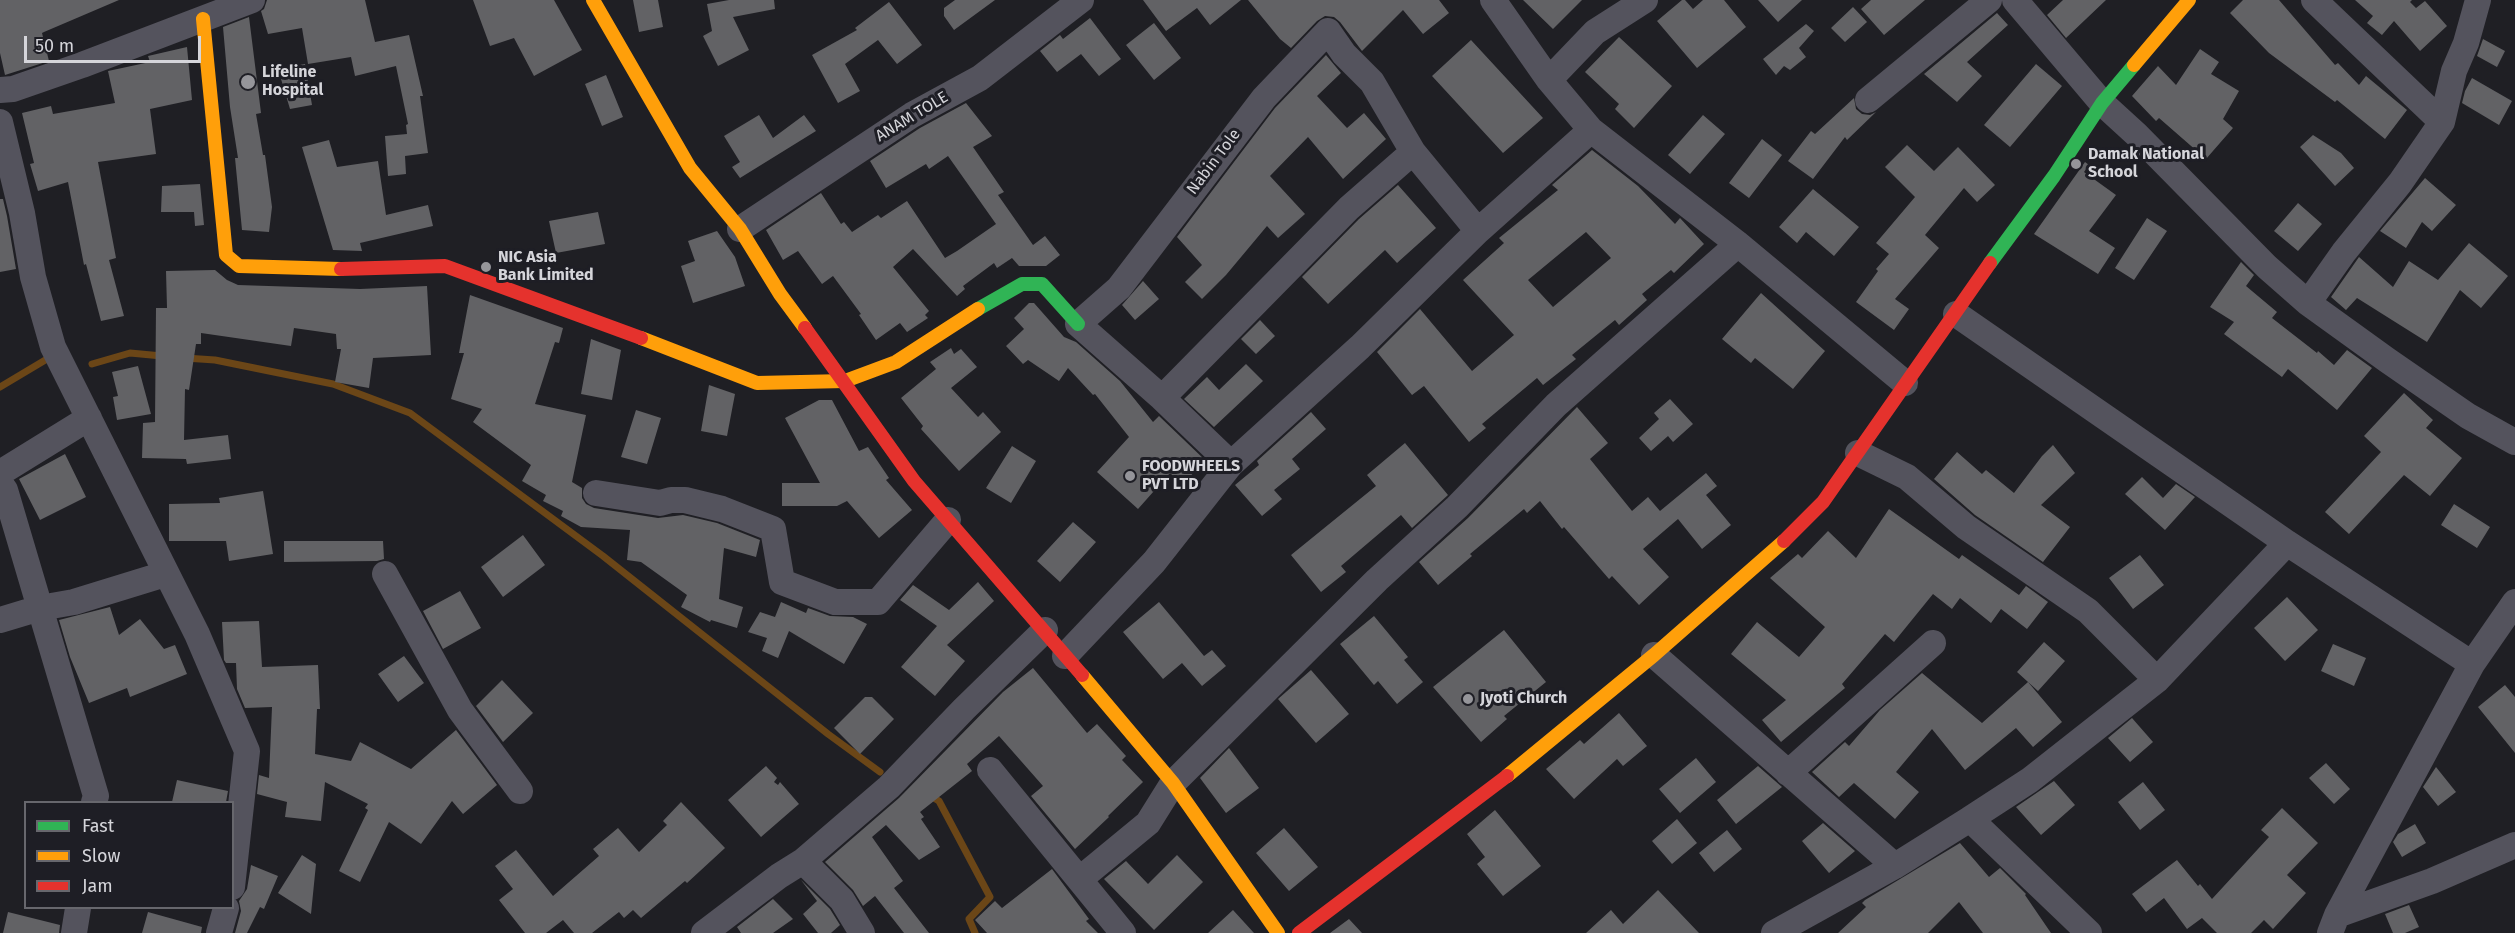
<!DOCTYPE html>
<html>
<head>
<meta charset="utf-8">
<style>
  body { margin:0 }
  #map { position:relative; width:2515px; height:933px; overflow:hidden; background:#1f1f24; font-family:"Fira Sans",sans-serif }
  canvas { display:block }
  .legend { position:absolute; left:24px; top:801px; width:210px; height:108px; box-sizing:border-box; background:#1e1e25; border:2px solid #67676d; margin:0; padding:8px 10px; list-style:none; font-size:18px; color:#d5d5da }
  .legend li { display:flex; align-items:center; gap:12px; height:30px }
  .legend b { width:30px; border:2px solid #67676d }
  .scale { position:absolute; left:24px; top:36px; width:177px; height:27px; box-sizing:border-box; border:3px solid #d5d5da; border-top:0; padding-left:8px; font-size:18px; line-height:21px; white-space:nowrap; color:#d5d5da; -webkit-text-stroke:4px #1e1e25; paint-order:stroke }
</style>
</head>
<body>
<div id="map">
<canvas width="2515" height="933"></canvas>
<ul class="legend">
<li><b style="height:8px;background:#30b455"></b>Fast</li>
<li><b style="height:8px;background:#ff9f0a"></b>Slow</li>
<li><b style="height:8px;background:#e5322d"></b>Jam</li>
</ul>
<div class="scale">50 m</div>
</div>
<script>
const c = document.querySelector('canvas').getContext('2d');
c.lineJoin = 'round';
const poly = rows => new Path2D(rows.map(r => 'M' + r).join(''));
function trace(path, color, width, dash) { c.strokeStyle = color; c.lineWidth = width; c.lineCap = dash ? 'butt' : 'round'; c.setLineDash(dash || []); c.stroke(path); }
function fillPath(path, color) { c.fillStyle = color; c.fill(path, 'evenodd'); }
function drawText(font, color, halo, rows, align = 'center') {
  c.font = font + ' "Fira Sans",sans-serif'; c.lineWidth = 6; c.setLineDash([]); c.textBaseline = 'middle'; c.strokeStyle = halo; c.fillStyle = color; for (const [text, x, y, turn = 0] of rows) {
    c.save(); c.translate(x, y); c.rotate((+turn || 0) * Math.PI / 180); c.textAlign = isNaN(turn) ? turn : align; if (halo) c.strokeText(text, 0, 0); c.fillText(text, 0, 0); c.restore();
  }
}
trace(poly([
  [185,358,215,360,333,384,410,413,603,556,828,734,880,772],
  [92,364,130,353,162,356],
  [0,387,52,356],
  [929,795,939,801,990,897,969,919,975,933]
]), '#6b4617', 7);
fillPath(poly([
  [0,0,119,0,44,32,42,33,49,61,5,75,0,53],
  [267,0,365,0,375,42,409,35,423,96,420,96,428,153,405,156,406,174,388,176,385,136,407,134,406,125,408,124,396,66,355,76,351,57,308,64,302,28,268,34,261,11,264,9],
  [473,0,554,0,582,50,534,76,514,38,490,46],
  [633,0,658,0,663,27,639,32],
  [729,0,774,0,775,9,733,17,749,50,718,66,703,36,712,31,707,4],
  [955,0,995,0,954,30,944,16,944,8],
  [1143,0,1241,0,1210,25,1197,8,1166,31],
  [1248,0,1439,0,1449,13,1423,34,1403,10,1362,51,1340,22,1334,17,1325,16,1317,21,1291,48,1280,39],
  [1523,0,1582,0,1553,29],
  [1682,0,1685,0,1693,9,1703,0,1724,0,1746,27,1697,68,1657,21],
  [1758,0,1802,0,1778,22],
  [1871,0,1925,0,1884,35,1861,9],
  [2063,0,2106,0,2066,38,2047,15],
  [2243,0,2279,0,2335,65,2338,63,2359,85,2366,76,2407,110,2385,139,2337,100,2335,102,2269,53,2230,13],
  [2355,0,2412,0,2410,2,2416,8,2425,1,2447,26,2420,51,2394,21,2382,35,2367,23,2373,16],
  [889,2,922,45,897,64,878,40,845,64,860,91,838,103,812,55,857,30,855,28],
  [1853,7,1867,22,1845,42,1831,28],
  [1997,13,2008,25,1967,62,1982,76,1957,102,1924,74],
  [249,17,261,113,256,114,263,155,265,155,272,207,269,232,242,230,235,158,238,158,230,107,223,27],
  [1090,18,1121,59,1099,76,1081,54,1057,72,1040,51,1060,35,1063,39],
  [1154,23,1181,58,1154,80,1126,45],
  [1806,24,1814,31,1799,48,1806,57,1790,70,1784,66,1776,75,1763,59],
  [1619,37,1672,86,1634,128,1615,109,1619,104,1585,72],
  [2483,39,2505,51,2497,67,2477,56],
  [1471,40,1543,118,1503,153,1432,76],
  [187,47,192,100,150,109,156,154,98,162,116,258,109,260,124,316,101,321,86,264,84,265,68,182,38,191,30,164,34,163,22,113,51,106,53,114,115,103,108,71,150,62,148,56],
  [2200,49,2219,62,2211,74,2239,91,2223,119,2233,128,2206,159,2159,118,2156,121,2132,96,2158,66,2176,85],
  [1326,55,1341,73,1317,96,1347,128,1364,113,1386,139,1343,179,1308,137,1270,176,1305,214,1278,238,1267,226,1226,275,1202,299,1185,282,1202,265,1177,237,1275,108],
  [305,64,312,105,290,109,278,69],
  [2036,64,2062,86,2010,147,1984,125],
  [606,75,623,117,602,126,585,84],
  [2472,78,2512,101,2499,125,2462,103,2465,91],
  [1854,98,1856,109,1862,114,1870,115,1876,112,1847,140,1845,137,1813,179,1788,161,1811,131,1815,134],
  [966,103,992,136,973,147,1004,192,998,195,1033,245,1045,236,1060,255,1046,266,1019,266,1012,258,997,268,994,263,963,286,965,289,957,296,913,249,893,267,929,311,925,315,928,318,907,332,900,323,876,340,859,315,861,314,833,276,822,284,798,251,783,260,766,230,821,193,841,224,844,222,852,232,878,215,881,218,907,201,945,258,957,251,996,224,948,156,929,169,926,164,886,188,870,161,920,128],
  [759,115,773,138,804,115,816,131,740,178,732,167,740,162,724,136],
  [1703,115,1725,134,1690,174,1668,155],
  [2313,135,2341,153,2354,168,2335,186,2300,147],
  [1762,139,1782,155,1749,198,1729,183],
  [329,140,337,167,378,161,386,215,428,205,433,226,360,243,362,251,333,250,302,147],
  [1907,145,1934,171,1958,147,1995,185,1977,202,1964,188,1925,235,1939,248,1895,299,1909,309,1894,330,1856,302,1878,271,1876,269,1889,254,1876,243,1915,197,1885,167],
  [1592,150,1638,186,1675,224,1680,218,1704,244,1674,273,1671,270,1642,294,1647,300,1619,325,1615,320,1572,355,1576,359,1543,385,1537,378,1482,424,1486,428,1469,442,1424,386,1412,395,1377,352,1420,309,1472,371,1514,335,1463,280,1504,243,1499,238,1558,190,1552,185],
  [1586,232,1611,258,1553,307,1528,280],
  [2085,162,2089,165,2084,172,2116,195,2089,231,2115,248,2098,274,2034,234],
  [2425,178,2456,205,2432,231,2422,222,2406,248,2380,231],
  [200,184,204,225,195,226,194,212,161,212,162,186],
  [1398,185,1436,228,1397,263,1385,250,1328,304,1302,277,1359,219],
  [1813,189,1859,227,1834,256,1806,232,1797,243,1779,227],
  [0,199,3,199,7,216,16,269,0,272],
  [2298,203,2322,224,2298,251,2274,231],
  [598,212,605,244,556,253,549,221],
  [2147,218,2167,231,2134,280,2115,268],
  [717,231,735,257,745,286,693,303,681,266,695,261,688,241],
  [2469,243,2508,276,2481,308,2460,290,2427,342,2357,298,2346,310,2331,297,2359,257,2393,287,2409,261,2438,280],
  [2241,262,2254,275,2246,286,2277,312,2272,318,2317,353,2318,351,2334,365,2347,350,2372,368,2337,410,2288,369,2282,377,2224,334,2234,322,2210,307],
  [215,270,227,280,238,285,360,289,427,286,431,355,373,358,369,388,335,382,341,349,337,349,336,334,294,328,291,346,201,333,201,344,196,344,189,390,185,389,184,440,228,435,231,459,187,464,186,459,142,458,143,423,155,422,156,308,167,308,166,271],
  [1143,281,1159,299,1135,320,1122,305],
  [1761,293,1825,351,1793,389,1755,358,1751,363,1722,339],
  [470,295,563,328,559,343,555,342,535,404,586,415,572,482,582,488,582,498,586,504,594,508,658,518,683,515,717,523,760,540,756,557,724,548,719,599,743,607,737,628,711,620,710,622,681,607,687,595,641,562,627,560,630,530,581,527,561,516,563,511,543,501,546,495,522,481,531,465,473,422,482,409,451,399,464,353,459,353],
  [1029,303,1034,303,1064,337,1076,342,1120,381,1153,422,1159,416,1206,461,1182,484,1170,473,1138,509,1097,472,1129,437,1095,394,1093,395,1068,368,1059,381,1028,360,1023,364,1006,346,1024,329,1014,318],
  [1260,320,1275,336,1256,354,1241,339],
  [591,339,621,350,612,400,581,394],
  [951,348,954,354,961,349,977,367,951,388,978,417,983,412,1001,432,959,471,921,429,923,426,901,398,936,369,930,362],
  [1246,364,1263,381,1214,427,1184,399,1207,377,1219,390],
  [138,366,151,414,117,420,113,397,118,396,112,372],
  [709,385,735,394,727,436,701,431],
  [2404,393,2433,420,2426,428,2462,458,2430,496,2404,475,2349,534,2325,512,2381,452,2364,436],
  [1670,399,1693,424,1673,442,1668,436,1651,451,1639,438,1659,419,1654,413],
  [819,400,832,400,859,451,868,447,889,478,886,480,912,510,879,538,847,501,837,506,782,506,782,483,820,483,785,418],
  [1577,407,1608,443,1590,459,1632,511,1648,497,1660,511,1706,473,1717,486,1706,495,1731,525,1702,549,1678,519,1643,549,1669,577,1639,605,1612,576,1609,579,1564,527,1562,529,1540,501,1527,513,1524,509,1470,554,1472,556,1438,585,1419,562,1468,518],
  [636,410,661,418,647,464,621,457],
  [1311,412,1326,429,1292,459,1300,469,1274,490,1282,499,1262,516,1235,485,1259,465,1257,461],
  [1405,443,1448,495,1412,528,1401,515,1341,566,1346,572,1321,592,1291,555,1376,486,1367,475],
  [2053,445,2075,473,2041,505,2070,527,2043,562,1975,515,1934,479,1957,452,1982,474,1986,470,2014,493,2042,456],
  [1012,446,1036,461,1011,503,986,488],
  [65,454,86,497,40,520,19,479],
  [2142,477,2163,498,2176,484,2195,497,2165,530,2125,494],
  [263,491,273,554,229,561,226,541,169,541,169,504,220,503,219,498],
  [2454,504,2490,527,2477,548,2441,525],
  [1889,509,1959,559,1962,555,2019,595,2026,586,2048,602,2027,629,2001,609,1991,623,1960,598,1952,609,1933,594,1894,642,1885,634,1842,684,1845,688,1781,742,1762,720,1786,700,1731,654,1757,622,1799,657,1825,627,1770,578,1798,554,1802,558,1828,531,1856,558],
  [1073,522,1096,542,1060,582,1037,561],
  [523,535,545,565,503,597,481,567],
  [284,541,383,541,384,559,377,561,284,562],
  [2140,555,2164,585,2133,609,2109,578],
  [978,582,994,601,947,645,965,661,935,696,901,667,937,626,900,600,913,585,949,610],
  [460,591,481,628,443,649,423,611],
  [2287,597,2318,630,2285,661,2254,628],
  [781,602,806,613,808,608,830,616,853,617,867,624,844,664,789,631,778,658,762,651,767,638,748,632,760,612,775,617],
  [1159,602,1204,656,1212,650,1226,666,1202,686,1182,663,1163,679,1123,632],
  [110,607,119,635,140,619,164,649,175,645,187,674,130,697,127,688,89,703,70,657,59,620],
  [1374,616,1408,657,1404,660,1423,682,1397,704,1378,681,1374,685,1340,644],
  [259,621,262,667,318,665,320,709,317,709,315,754,351,761,360,742,411,769,456,730,497,785,463,814,452,801,421,844,389,822,360,882,339,871,368,810,365,808,368,804,325,782,321,821,285,817,287,802,257,794,259,775,269,778,272,707,245,708,237,689,236,663,226,663,224,660,222,622],
  [1504,630,1546,682,1504,716,1507,719,1481,742,1433,687],
  [2044,642,2065,661,2038,691,2017,672],
  [2333,644,2366,658,2354,686,2321,671],
  [404,656,424,683,398,702,378,674],
  [1033,668,1087,733,1097,724,1126,756,1122,760,1143,782,1108,816,1109,817,1075,849,1031,796,1043,786,999,736,967,764,972,771,920,812,924,817,921,819,940,847,919,860,886,825,872,837,903,881,894,888,929,933,904,933,875,896,863,906,853,890,825,862,899,798,1003,692],
  [1311,670,1349,714,1316,743,1278,699],
  [1922,673,1982,723,2028,682,2062,722,2033,747,2016,728,1965,770,1932,729,1896,772,1919,792,1895,819,1854,783,1839,797,1812,772,1845,742,1849,746,1880,710],
  [502,680,533,713,503,742,476,706],
  [2505,685,2515,697,2515,753,2478,707],
  [865,697,872,697,894,719,860,754,834,728],
  [1619,713,1647,746,1623,766,1617,759,1574,799,1546,769,1580,740,1584,744],
  [2132,718,2153,742,2130,762,2108,738],
  [1229,748,1259,788,1226,813,1200,778],
  [1696,758,1716,782,1680,813,1659,789],
  [2326,763,2350,789,2334,804,2309,778],
  [766,766,777,778,774,782,778,785,780,782,799,804,761,837,728,800],
  [1758,766,1782,787,1736,824,1717,800],
  [2436,767,2456,792,2438,806,2423,787],
  [177,780,228,791,226,802,172,802],
  [2054,781,2075,805,2041,835,2016,807],
  [2143,782,2165,810,2140,830,2118,802],
  [681,802,725,848,687,883,685,881,641,918,633,910,624,918,619,912,592,933,574,933,563,920,546,933,525,933,499,900,513,889,495,866,516,850,553,896,599,856,593,849,618,828,639,852,667,825,663,821],
  [2282,808,2318,843,2287,875,2306,893,2273,929,2264,920,2251,933,2217,933,2202,918,2187,929,2164,898,2146,912,2132,894,2177,860,2198,886,2200,884,2212,899,2269,837,2261,830],
  [1495,810,1541,866,1503,896,1477,864,1485,857,1467,834],
  [1677,819,1697,843,1672,864,1652,841],
  [1823,823,1855,851,1829,873,1802,841],
  [2415,824,2426,843,2402,857,2393,842,2398,834],
  [1284,828,1318,867,1289,891,1256,853],
  [1727,830,1742,849,1714,872,1699,853],
  [1960,843,1989,877,2000,868,2026,894,2025,895,2051,933,1983,933,1959,902,1928,933,1838,933,1866,907,1862,903,1865,900],
  [302,855,316,864,311,914,278,893],
  [1177,855,1203,882,1154,930,1104,879,1126,861,1148,884],
  [251,865,278,876,264,909,260,907,247,933,235,933,241,911,239,901,247,889],
  [1052,869,1089,919,1086,921,1098,933,987,933,975,920,995,901,1002,908],
  [801,880,830,909,840,925,831,933,818,933,803,914,817,901],
  [1658,890,1699,933,1586,933,1611,910,1623,924],
  [773,899,793,919,773,933,741,933,737,927],
  [2409,905,2419,927,2405,933,2393,933,2385,914],
  [1233,910,1254,933,1208,933],
  [8,912,60,925,59,933,3,933],
  [148,912,202,927,201,933,142,933],
  [1349,919,1362,933,1330,933]
]), '#626265');
trace(poly([
  [1493,0,1549,80,1591,130,1738,244,1905,383],
  [2015,0,2102,103,2137,135,2267,267,2308,303,2387,360,2468,416,2515,442],
  [2314,0,2442,122],
  [1549,80,1595,32,1645,0],
  [0,90,13,89,82,65,252,0],
  [1868,100,1989,0],
  [0,122,22,213,33,277,53,347,197,634,247,751,232,887],
  [740,229,912,115,980,78,1081,0],
  [2308,303,2344,252,2400,183,2442,122,2454,71,2466,43,2478,0],
  [1956,314,2287,543,2472,664],
  [1162,398,1349,208,1413,152],
  [1858,453,1907,477,1966,527,2088,611,2157,680],
  [1231,464,1162,398,1078,324,1119,288,1264,98,1328,31,1344,54,1372,82,1413,152,1478,231],
  [0,473,89,418],
  [0,483,5,490,40,608,96,796,94,802],
  [596,493,660,503,671,500,685,500,722,509,773,529,782,582,835,602,878,602,948,520],
  [385,574,460,710,520,791],
  [0,620,40,608,74,602,165,574],
  [1654,655,1895,866],
  [1065,656,1154,562,1231,464,1360,347,1478,231,1591,130],
  [990,770,1123,933],
  [1788,773,1933,643],
  [1970,819,2030,780,2157,680,2287,543],
  [803,861,842,900,862,933],
  [1080,879,1148,823,1173,783,1377,580,1457,507,1556,405,1738,244],
  [2337,915,2432,881,2515,845],
  [74,933,78,908],
  [219,933,226,908],
  [704,933,779,876,803,861,889,787,964,709,1045,630],
  [1774,933,1895,866,1970,819,2089,933],
  [2330,933,2337,915,2472,664,2515,602]
]), '#54535d', 26);
trace(poly([
  [1990,263,2054,176,2102,103,2134,65],
  [978,309,1022,284,1042,284,1078,324]
]), '#30b455', 14);
trace(poly([
  [593,0,690,168,740,229,780,294,805,328],
  [203,19,226,255,239,266,341,269],
  [2134,65,2189,0],
  [641,338,757,383,845,381,896,362,978,309],
  [1082,675,1173,783,1278,933],
  [1507,776,1654,655,1784,541]
]), '#ff9f0a', 14);
trace(poly([
  [341,269,445,266,641,338],
  [805,328,914,481,1082,675],
  [1784,541,1823,502,1990,263],
  [1299,933,1507,776]
]), '#e5322d', 14);
for (const [x, y, r, color] of [
  [248,82,8,"#95959a"],
  [2076,164,6,"#95959a"],
  [486,267,6,"#95959a"],
  [1130,476,6,"#95959a"],
  [1468,699,6,"#95959a"]
]) { const dot = new Path2D(); dot.arc(x, y, r, 0, 2 * Math.PI); c.fillStyle = color; c.fill(dot); trace(dot, '#1e1e25', 2); }
drawText('bold 16px', '#d5d5da', '#1e1e25', [
  ["Lifeline",262,73],
  ["Hospital",262,91],
  ["Damak National",2088,155],
  ["School",2088,173],
  ["NIC Asia",498,258],
  ["Bank Limited",498,276],
  ["FOODWHEELS",1142,467],
  ["PVT LTD",1142,485],
  ["Jyoti Church",1480,699]
], 'left');
drawText('16px', '#d5d5da', '#1e1e25', [
  ["ANAM TOLE",912,117,-31],
  ["Nabin Tole",1214,162,-53]
]);
</script>
</body>
</html>
